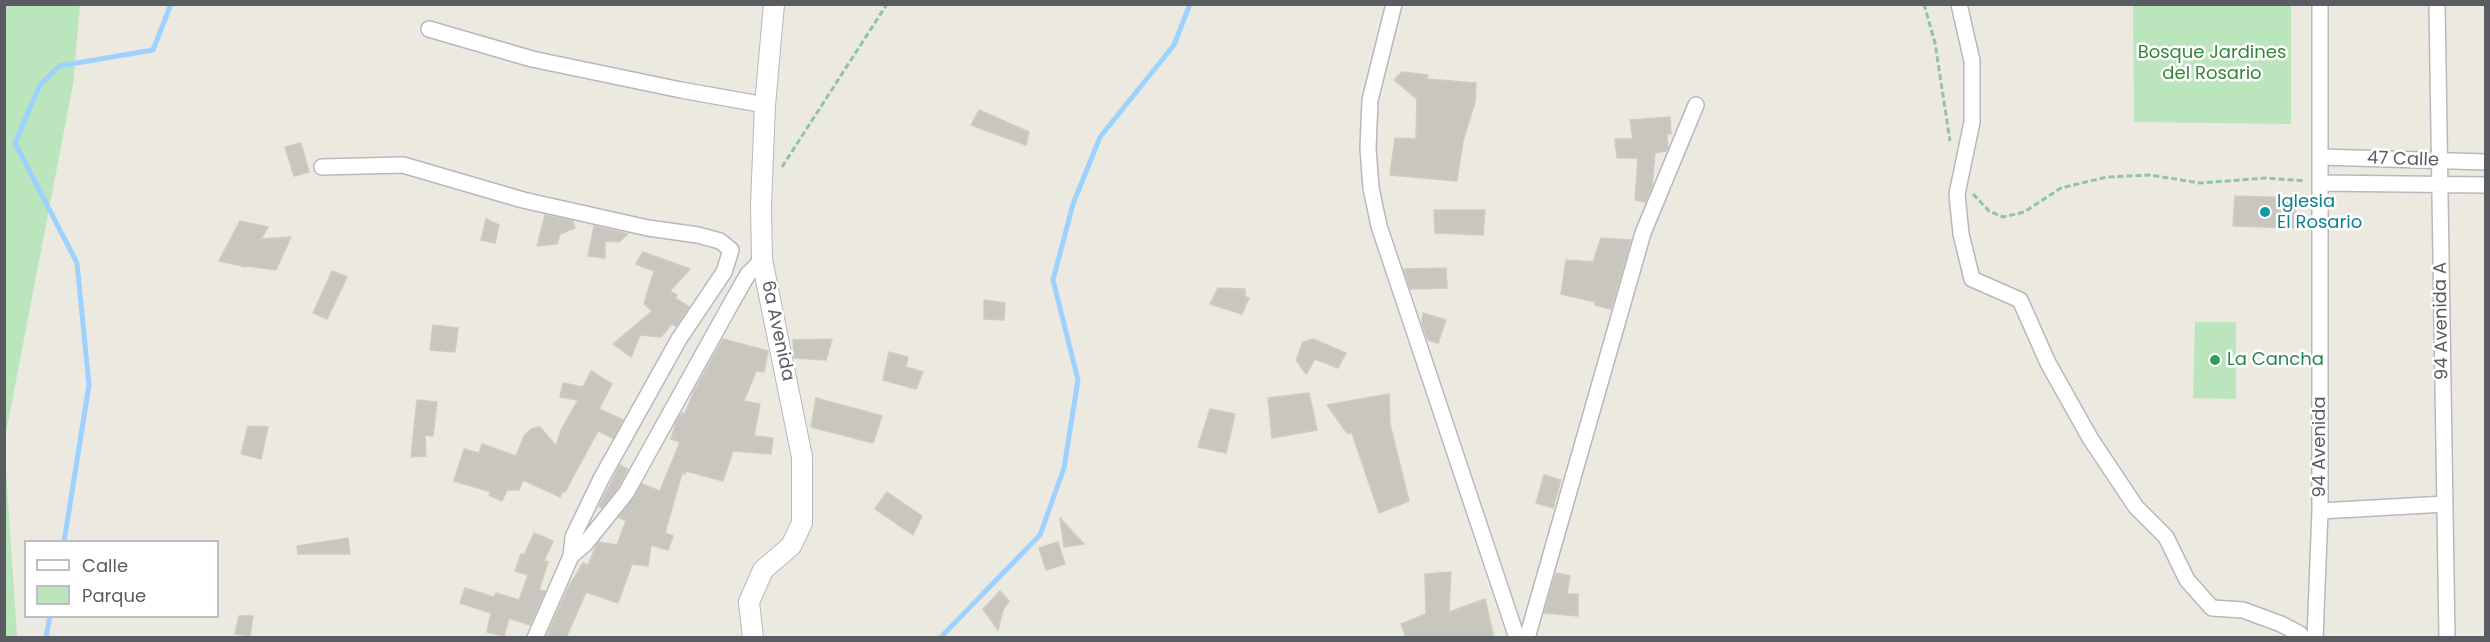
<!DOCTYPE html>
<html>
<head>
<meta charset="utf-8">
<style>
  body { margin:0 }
  #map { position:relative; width:2490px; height:642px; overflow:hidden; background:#eceae0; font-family:Poppins,sans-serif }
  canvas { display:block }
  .frame { position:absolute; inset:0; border:6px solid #595c61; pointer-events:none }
  .legend { position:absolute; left:24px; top:540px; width:195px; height:78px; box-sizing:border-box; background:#fff; border:2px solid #bdbec0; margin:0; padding:8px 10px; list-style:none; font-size:18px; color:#595c61 }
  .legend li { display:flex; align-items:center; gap:12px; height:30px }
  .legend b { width:30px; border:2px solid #bdbec0 }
</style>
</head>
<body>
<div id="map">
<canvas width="2490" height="642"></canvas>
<div class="frame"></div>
<ul class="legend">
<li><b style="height:8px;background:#fff"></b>Calle</li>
<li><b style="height:16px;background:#bbe5bc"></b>Parque</li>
</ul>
</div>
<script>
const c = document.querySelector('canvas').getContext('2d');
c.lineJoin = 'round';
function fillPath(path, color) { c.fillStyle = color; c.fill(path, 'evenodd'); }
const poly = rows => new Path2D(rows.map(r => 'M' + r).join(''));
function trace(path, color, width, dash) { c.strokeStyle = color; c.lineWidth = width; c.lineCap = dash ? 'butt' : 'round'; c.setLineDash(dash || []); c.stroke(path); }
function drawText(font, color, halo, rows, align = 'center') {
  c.font = font + ' Poppins,sans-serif'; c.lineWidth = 5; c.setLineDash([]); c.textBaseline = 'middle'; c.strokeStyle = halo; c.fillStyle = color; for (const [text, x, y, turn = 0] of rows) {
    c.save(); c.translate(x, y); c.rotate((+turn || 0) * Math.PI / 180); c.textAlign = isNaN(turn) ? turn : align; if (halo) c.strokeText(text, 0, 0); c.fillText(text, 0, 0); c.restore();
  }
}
fillPath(poly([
  [5,4,80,5,73,84,5,438],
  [2133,5,2291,5,2291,124,2134,122],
  [2195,322,2236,322,2236,399,2193,398],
  [5,455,17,637,5,637]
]), '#bbe5bc');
trace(poly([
  [64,542,89,385,77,263,15,143,40,85,59,66,153,50,171,4],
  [46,638,50,616],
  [940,638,1040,535,1064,468,1078,380,1053,280,1073,204,1100,137,1174,45,1190,4]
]), '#9dd2ff', 5);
const building = poly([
  [1402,72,1428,75,1427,79,1476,83,1475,102,1463,141,1457,181,1390,175,1395,138,1416,139,1417,99,1394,80,1402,72],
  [979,110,1029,132,1026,145,971,125,979,110],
  [1670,117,1671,134,1667,134,1668,148,1666,151,1655,153,1652,187,1645,202,1635,200,1638,158,1617,158,1615,139,1633,139,1630,120,1670,117],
  [301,143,309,172,294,176,285,147,301,143],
  [2235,196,2296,198,2295,228,2233,226,2235,196],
  [1434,210,1485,210,1483,235,1435,233,1434,210],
  [545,215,573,221,575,228,560,234,557,244,537,246,545,215],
  [486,219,499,225,495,243,481,240,486,219],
  [240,221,268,227,261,239,291,237,276,270,247,266,246,267,219,261,240,221],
  [594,226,628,234,619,242,605,241,605,258,588,256,594,226],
  [1601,238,1631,240,1611,309,1595,305,1595,302,1561,294,1566,260,1593,262,1601,238],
  [643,252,690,269,670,291,677,295,675,298,689,307,676,326,672,324,661,337,640,335,631,357,613,344,652,311,644,304,654,271,636,264,643,252],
  [1446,268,1447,288,1410,289,1404,269,1446,268],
  [332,271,347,277,327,319,313,313,332,271],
  [1218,288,1245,289,1245,297,1249,298,1242,314,1210,304,1218,288],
  [984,300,1005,303,1004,320,984,319,984,300],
  [1423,313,1446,320,1438,343,1428,340,1422,323,1423,313],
  [433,325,458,328,455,352,430,350,433,325],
  [723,339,768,351,764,372,756,371,744,401,760,404,754,436,773,438,771,454,733,451,723,481,686,471,685,474,682,473,665,533,673,536,668,550,651,545,648,566,632,564,618,603,586,592,566,638,546,638,568,588,583,563,588,565,596,546,599,542,617,545,626,521,619,517,642,484,660,491,680,442,671,439,676,422,682,413,685,414,693,393,723,339],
  [832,339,826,360,794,358,793,340,832,339],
  [1313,339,1346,353,1338,368,1315,359,1306,374,1296,360,1303,342,1313,339],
  [889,352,908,357,906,367,923,372,916,389,883,380,889,352],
  [591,371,612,384,599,409,623,420,613,438,598,431,565,492,563,491,560,497,523,480,519,490,507,490,502,501,489,495,491,492,454,481,464,449,479,453,482,444,516,456,524,436,531,429,540,427,556,446,561,430,578,400,560,397,563,383,583,387,591,371],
  [1309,393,1317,430,1272,438,1268,398,1309,393],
  [1389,394,1390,424,1409,501,1379,513,1352,433,1347,433,1327,405,1389,394],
  [816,398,882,416,873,443,811,427,816,398],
  [417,400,437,402,433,436,425,435,426,456,411,457,417,400],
  [1210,409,1235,414,1226,453,1198,447,1210,409],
  [248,426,268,427,261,459,241,454,248,426],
  [620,465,628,469,618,488,602,508,599,506,620,465],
  [1544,475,1561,480,1553,508,1536,503,1544,475],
  [887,492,922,516,913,535,875,509,887,492],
  [1060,518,1084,544,1064,547,1060,518],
  [534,533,553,541,544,561,548,562,539,590,545,591,530,625,509,618,504,636,487,632,491,613,460,603,465,588,494,597,496,593,519,600,528,575,515,571,521,554,524,555,534,533],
  [348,538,350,554,298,554,297,546,348,538],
  [1058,542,1065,564,1046,570,1039,548,1058,542],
  [1451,572,1449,612,1485,599,1494,638,1406,638,1401,624,1426,614,1425,574,1451,572],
  [1556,573,1570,576,1567,594,1578,594,1578,616,1544,613,1556,573],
  [1000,591,1009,601,1003,610,998,630,983,609,1000,591],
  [239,616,253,616,250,636,235,634,239,616]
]);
fillPath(building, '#c9c6bf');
trace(building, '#d1cbbe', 1.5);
const minor = poly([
  [1394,4,1370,100,1368,148,1371,188,1379,226,1517,638],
  [1959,4,1972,61,1972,122,1957,194,1961,234,1972,279,2020,300,2048,363,2090,438,2136,507,2166,537,2187,580,2212,608,2243,610,2281,624,2300,634,2302,638],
  [2437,4,2447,638],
  [429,29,532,59,681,90,765,105],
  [2321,157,2486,162],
  [322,167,403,165,523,200,648,228,698,235,720,241,731,250,724,272,679,339,601,479,573,537,571,556],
  [2321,183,2486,185],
  [2320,511,2445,504],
  [535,638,571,556,585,544,626,493,732,302,748,274,762,260],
  [1527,638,1643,233,1696,105],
  [2315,638,2320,511,2320,4]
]);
const tertiary = poly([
  [753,638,749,602,763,570,791,546,802,523,802,457,762,260,761,205,765,105,774,4]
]);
trace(minor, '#b6b8bd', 18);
trace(tertiary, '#b6b8bd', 22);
trace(poly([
  [1924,4,1935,43,1950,141],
  [782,167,887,4],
  [1973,194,1989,211,2003,217,2024,212,2061,188,2107,177,2150,175,2200,183,2266,178,2305,181]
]), '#92c4a2', 3, [6, 3]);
trace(minor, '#fff', 15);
trace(tertiary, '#fff', 20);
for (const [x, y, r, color] of [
  [2265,212,6,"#0f9aa8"],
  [2215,360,6,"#2e9e5b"]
]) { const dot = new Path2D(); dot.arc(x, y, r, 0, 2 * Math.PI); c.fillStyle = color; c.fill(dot); trace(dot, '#fff', 2); }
drawText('18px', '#328738', '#fff', [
  ["Bosque Jardines",2212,53],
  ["del Rosario",2212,74]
]);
drawText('18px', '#595c61', '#fff', [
  ["47 Calle",2403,160,2],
  ["94 Avenida A",2442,321,-91],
  ["6a Avenida",777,331,78],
  ["94 Avenida",2320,447,-90]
]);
drawText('18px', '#0d838f', '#fff', [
  ["Iglesia",2277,202],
  ["El Rosario",2277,223]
], 'left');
drawText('18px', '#27864d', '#fff', [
  ["La Cancha",2227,360]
], 'left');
</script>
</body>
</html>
